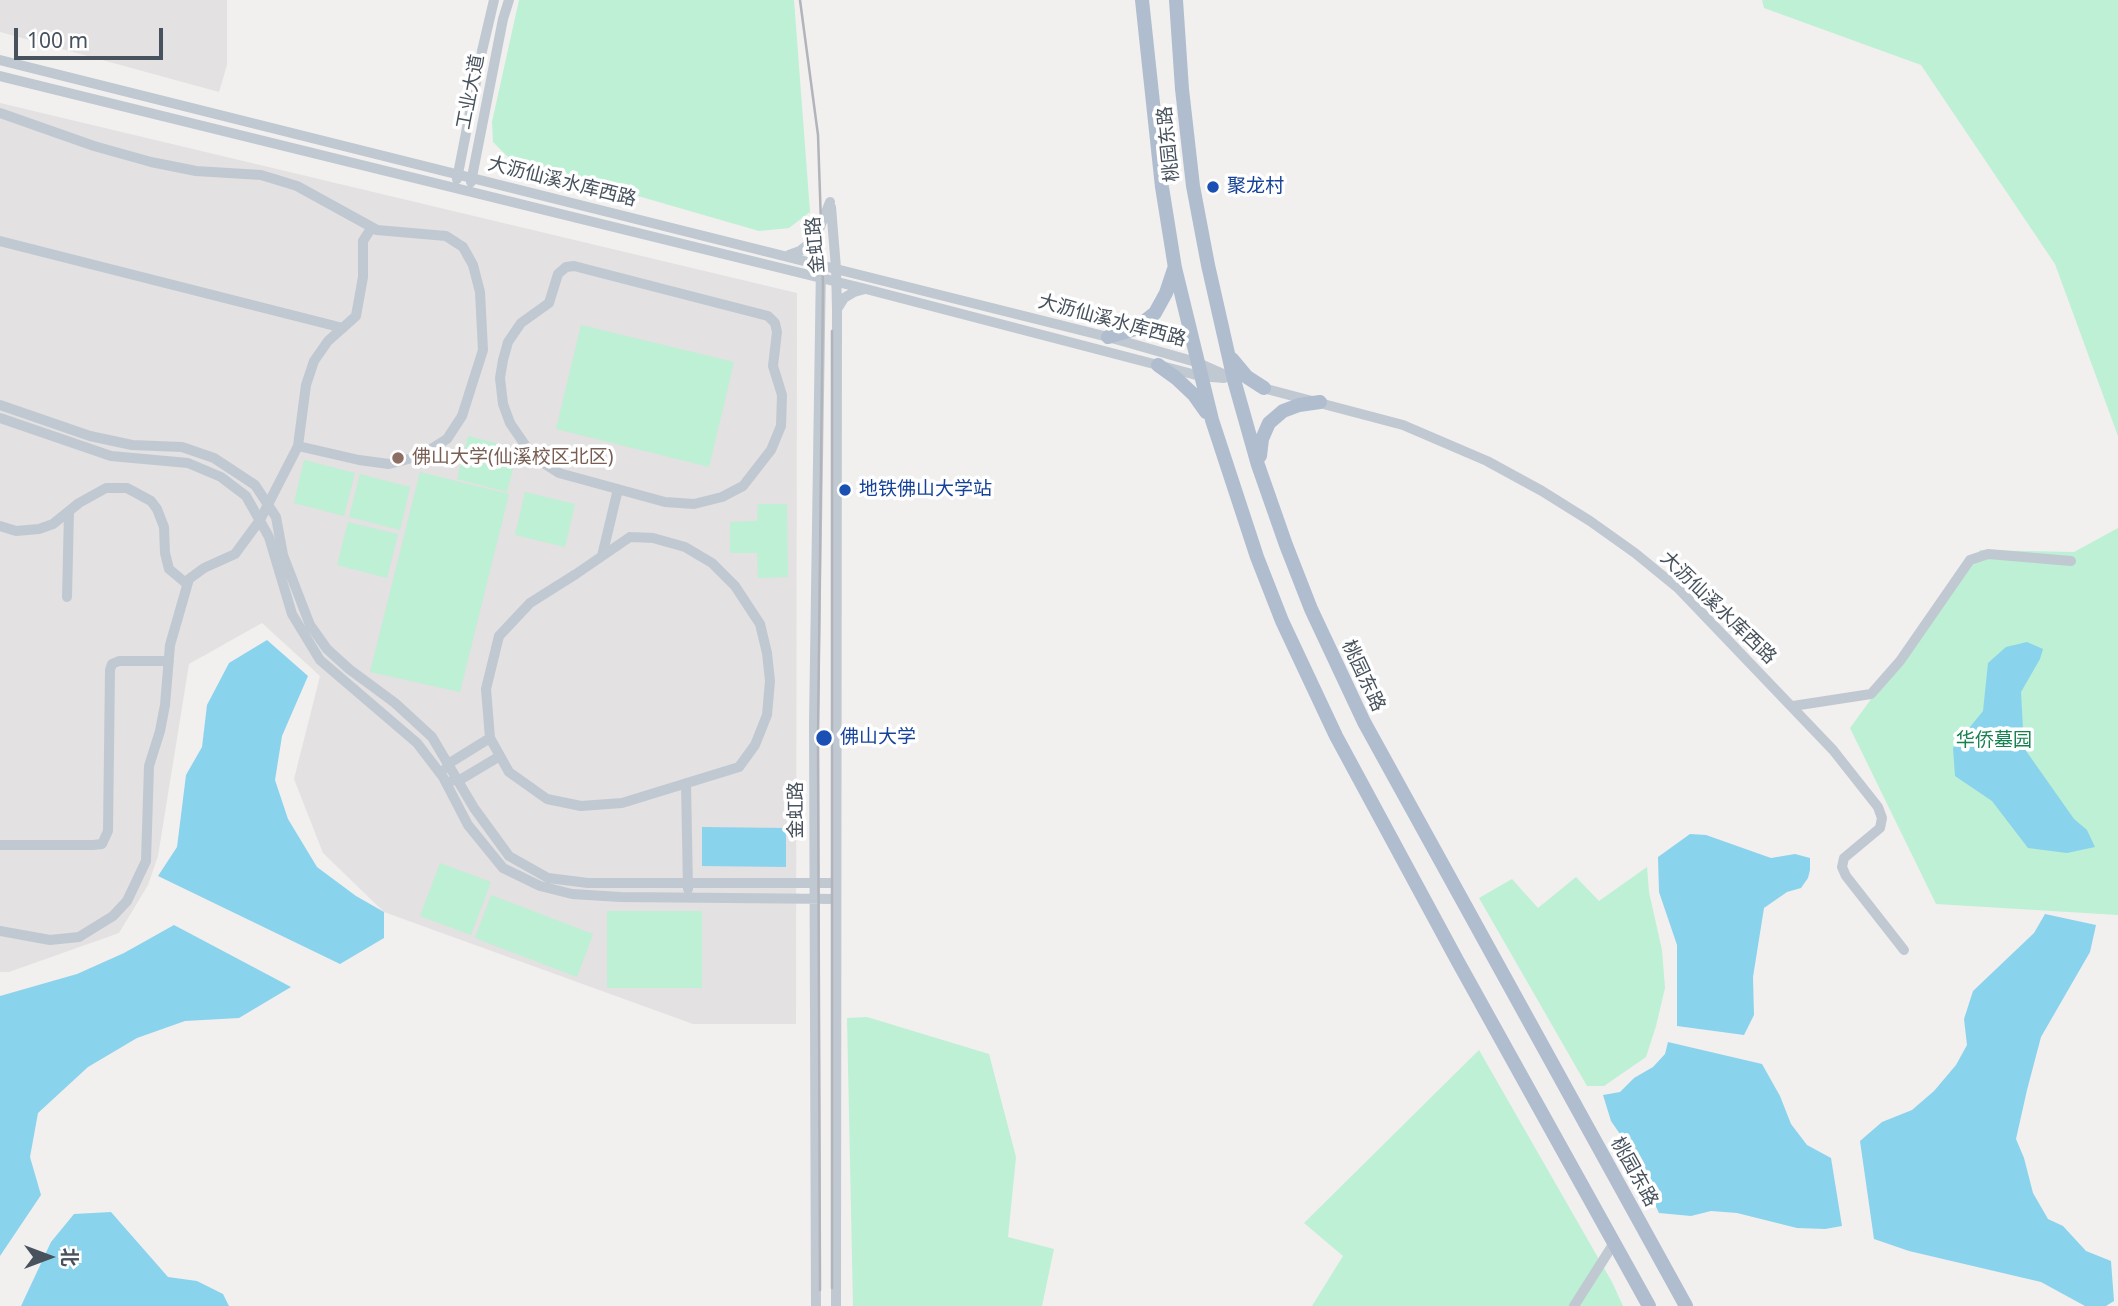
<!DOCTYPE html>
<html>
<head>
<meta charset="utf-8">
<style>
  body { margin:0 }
  #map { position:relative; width:2118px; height:1306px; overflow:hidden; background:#f2efef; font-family:"Noto Sans","Noto Sans SC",sans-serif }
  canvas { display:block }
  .north { position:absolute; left:14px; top:1222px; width:70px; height:70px; -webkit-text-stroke:5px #fff; paint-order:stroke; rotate:90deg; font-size:19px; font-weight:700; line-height:28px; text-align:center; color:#47525d }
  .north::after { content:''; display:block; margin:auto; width:24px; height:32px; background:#47525d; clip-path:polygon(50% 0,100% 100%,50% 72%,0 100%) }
  .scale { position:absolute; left:14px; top:28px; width:149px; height:32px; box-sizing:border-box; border:4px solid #47525d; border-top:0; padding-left:9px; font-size:21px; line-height:24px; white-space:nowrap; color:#47525d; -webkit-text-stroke:5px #fff; paint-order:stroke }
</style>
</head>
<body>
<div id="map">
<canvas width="2118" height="1306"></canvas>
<div class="north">北</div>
<div class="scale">100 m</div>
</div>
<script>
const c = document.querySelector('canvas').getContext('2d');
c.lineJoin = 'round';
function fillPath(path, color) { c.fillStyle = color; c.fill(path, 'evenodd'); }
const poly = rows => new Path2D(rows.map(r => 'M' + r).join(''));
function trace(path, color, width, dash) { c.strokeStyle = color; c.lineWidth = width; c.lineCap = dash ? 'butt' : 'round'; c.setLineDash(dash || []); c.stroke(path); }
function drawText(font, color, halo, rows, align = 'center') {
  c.font = font + ' "Noto Sans","Noto Sans SC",sans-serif'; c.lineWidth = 7; c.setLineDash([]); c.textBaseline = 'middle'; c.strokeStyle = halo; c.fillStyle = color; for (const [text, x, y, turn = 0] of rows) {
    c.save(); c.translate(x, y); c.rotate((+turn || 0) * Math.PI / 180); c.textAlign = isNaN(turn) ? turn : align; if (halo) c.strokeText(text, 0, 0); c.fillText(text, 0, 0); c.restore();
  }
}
fillPath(poly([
  [0,0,227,0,227,65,219,92,0,32],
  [0,103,797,293,796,1024,693,1024,384,912,323,853,294,779,320,676,262,623,189,664,158,856,148,885,119,933,9,972,0,972]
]), '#e3e1e1');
fillPath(poly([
  [519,0,794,0,810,212,789,228,759,231,510,159,493,142,492,122],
  [1762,0,2118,0,2118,436,2055,264,1921,65,1764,8],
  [581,325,734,362,709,467,556,429],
  [468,436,518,449,507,492,457,479],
  [304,460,355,473,344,516,294,503],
  [420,472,509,494,460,692,370,672],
  [360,474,410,487,400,530,349,517],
  [525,492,575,504,565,547,515,535],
  [758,504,787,504,788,577,758,578,757,553,730,553,730,522,757,521],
  [348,522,398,534,387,578,337,565],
  [2118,528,2118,915,1936,904,1850,728,1980,550,2074,552],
  [440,863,491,882,471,935,420,916],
  [1647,867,1649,892,1662,950,1665,988,1656,1026,1646,1057,1604,1086,1587,1086,1479,898,1512,879,1538,908,1576,877,1599,901],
  [491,895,593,934,577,977,475,938],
  [607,911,702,911,702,988,607,988],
  [867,1017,989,1054,1016,1157,1008,1237,1054,1249,1042,1306,853,1306,847,1018],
  [1479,1050,1612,1282,1623,1306,1312,1306,1343,1256,1304,1223]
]), '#bdf0d4');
fillPath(poly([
  [267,640,308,676,282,736,275,780,288,819,317,867,356,896,384,912,384,938,340,964,158,876,177,847,186,775,202,747,207,705,229,663],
  [2027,642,2043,649,2040,659,2021,692,2024,748,2074,819,2087,830,2095,847,2067,853,2028,848,1992,801,1955,776,1953,748,1983,711,1988,663,2006,647],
  [702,827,786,828,786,867,702,866],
  [1690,834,1706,835,1771,858,1795,854,1810,858,1810,870,1808,878,1801,888,1787,892,1764,908,1753,977,1754,1015,1744,1035,1677,1026,1677,945,1659,892,1658,857],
  [2045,914,2096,925,2090,952,2041,1037,2027,1090,2016,1139,2024,1158,2033,1193,2048,1219,2063,1226,2086,1251,2111,1261,2114,1301,2106,1306,2085,1306,2041,1282,1909,1251,1874,1239,1860,1141,1882,1122,1912,1110,1934,1091,1956,1065,1967,1045,1964,1019,1973,991,2034,933],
  [174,925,291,987,239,1018,185,1021,137,1038,88,1067,38,1113,30,1157,41,1195,0,1256,0,996,77,974,124,953],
  [1668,1042,1762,1064,1780,1096,1791,1124,1807,1145,1831,1158,1842,1226,1825,1229,1797,1228,1737,1213,1711,1211,1691,1216,1659,1213,1624,1140,1611,1121,1603,1095,1620,1092,1634,1078,1653,1067,1665,1054],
  [111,1212,168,1277,197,1281,223,1294,229,1306,21,1306,51,1242,74,1214]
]), '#8ad3ed');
trace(poly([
  [0,60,1108,337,1196,362,1237,380],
  [0,76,866,289,1200,376,1224,378],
  [0,113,94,146,151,162,196,171,261,175,297,186,377,230,446,236,463,247,473,265,480,292,483,350,462,416,447,439,420,456,389,464,359,460,298,446],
  [457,179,482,51,494,0],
  [471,182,503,19,509,0],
  [831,207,836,268,837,309,836,1306],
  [0,241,343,328],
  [789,255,800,251,810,243,818,232],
  [574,266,768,316,775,323,777,332,773,366,782,395,781,426,771,450,743,486,722,497,694,504,665,502,559,473,542,462,525,445,510,423,503,404,500,378,503,360,508,342,521,323,549,303,558,274,566,267,574,266],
  [837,309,844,298,854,292,865,289],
  [1259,387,1403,425,1487,461,1542,491,1590,521,1635,553,1679,589,1833,750,1878,807,1882,818,1880,828,1844,858,1842,867,1846,876,1904,950],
  [0,405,90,436,132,445,182,447,214,458,255,485,276,517,283,555,310,625,327,649,349,669,395,703,432,737,474,808,509,856,548,878,588,883,836,883],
  [0,418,111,456,188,463,221,477,246,496,269,537,292,614,320,660,417,743,443,777,468,825,503,868,540,886,572,894,620,897,836,899],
  [0,526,16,531,39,529,53,524,79,503,106,488,127,488,151,501,157,509,164,527,165,553,169,569,187,584],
  [630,537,653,538,685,547,712,563,735,586,760,624,767,653,770,681,767,715,755,745,739,767,622,803,581,806,547,799,509,772,490,738,486,689,499,636,530,603,576,574,630,537],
  [602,556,618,489],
  [67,597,69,512],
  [1793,706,1871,694,1900,661,1970,560,1988,554,2071,561],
  [446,768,448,764,490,738],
  [453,780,458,781,500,756],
  [686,783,688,889],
  [0,845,93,845,102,844,108,831,110,670,112,664,119,661,169,661],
  [0,931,50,940,79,937,113,916,127,901,146,861,149,766,160,731,165,705,170,645,189,579,204,568,235,554,260,520,298,446,306,385,314,361,328,341,356,316,363,277,363,241,372,227],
  [816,1306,814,724,821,264,818,232,830,202],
  [1574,1306,1614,1243]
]), '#c0c9d1', 10);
trace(poly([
  [1142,0,1162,187,1175,268,1212,420,1257,557,1282,621,1336,736,1457,960,1649,1306],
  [1176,0,1182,89,1193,186,1208,265,1234,380,1258,465,1286,545,1311,609,1364,722,1686,1306],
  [1108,337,1135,329,1155,313,1166,293,1174,269],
  [1232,359,1247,377,1264,388],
  [1158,365,1176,378,1194,395,1206,412],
  [1260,456,1262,439,1269,423,1283,411,1299,405,1320,402]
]), '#afbdcf', 14);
trace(poly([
  [800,0,818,135,823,284,818,739,820,1290],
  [832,1288,832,331]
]), '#b1b4ba', 2.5);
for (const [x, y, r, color] of [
  [1213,187,7,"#1a4fb4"],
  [398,458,7,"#8d6e63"],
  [845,490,7,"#1a4fb4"],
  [824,738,9,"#1a4fb4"]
]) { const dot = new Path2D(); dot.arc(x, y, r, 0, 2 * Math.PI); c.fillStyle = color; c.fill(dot); trace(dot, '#fff', 2.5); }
drawText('19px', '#47525d', '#fff', [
  ["工业大道",471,92,-79],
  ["桃园东路",1169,144,-96],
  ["大沥仙溪水库西路",562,182,14],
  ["金虹路",816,245,-95],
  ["大沥仙溪水库西路",1112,321,15],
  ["大沥仙溪水库西路",1718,608,44],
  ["桃园东路",1363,676,65],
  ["金虹路",797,810,-90],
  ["桃园东路",1634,1172,61]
]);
drawText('19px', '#164399', '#fff', [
  ["聚龙村",1227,187],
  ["地铁佛山大学站",859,490],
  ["佛山大学",840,738]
], 'left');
drawText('19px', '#785e54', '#fff', [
  ["佛山大学(仙溪校区北区)",412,458]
], 'left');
drawText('19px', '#168151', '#fff', [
  ["华侨墓园",1994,741]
]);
</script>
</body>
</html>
